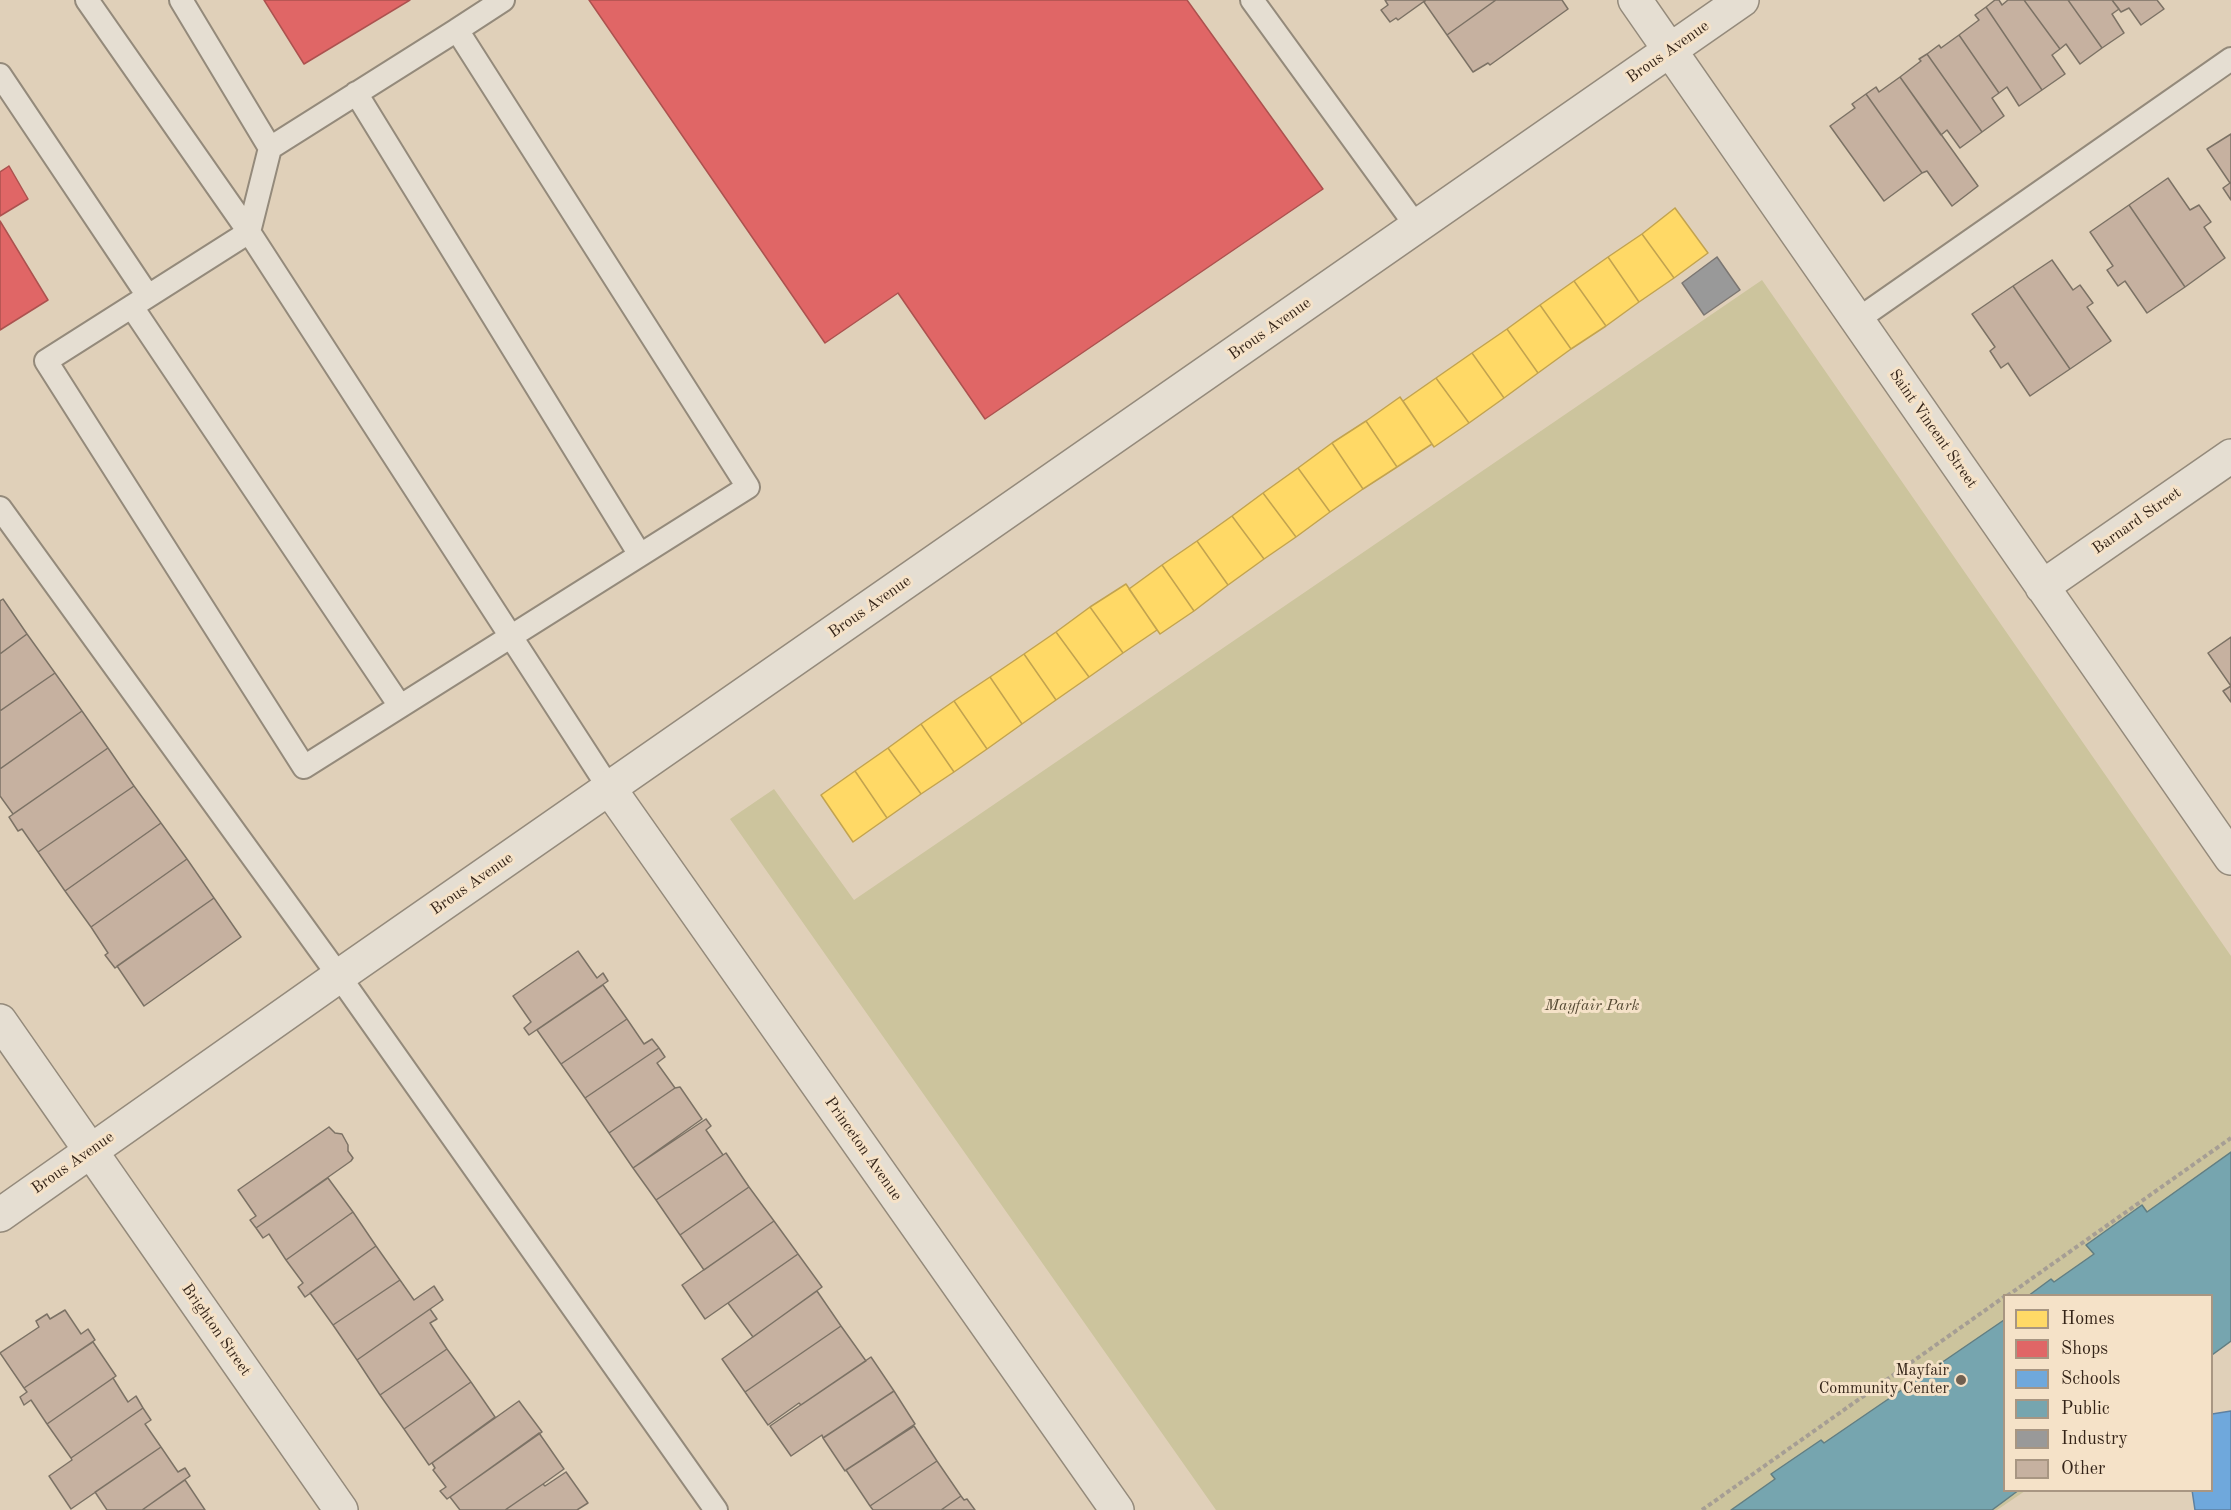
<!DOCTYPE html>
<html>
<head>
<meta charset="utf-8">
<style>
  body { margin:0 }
  #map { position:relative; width:2231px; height:1510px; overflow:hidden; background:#e0d0b9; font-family:"Old Standard TT",serif }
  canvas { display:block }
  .legend { position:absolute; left:2003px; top:1294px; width:210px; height:198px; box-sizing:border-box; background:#f5e2c8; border:2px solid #a89682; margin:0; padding:8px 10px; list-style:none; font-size:18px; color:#342418 }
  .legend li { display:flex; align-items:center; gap:12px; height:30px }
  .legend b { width:30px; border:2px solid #a89682 }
</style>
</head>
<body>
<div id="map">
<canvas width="2231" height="1510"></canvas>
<ul class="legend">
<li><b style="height:16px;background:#ffd966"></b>Homes</li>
<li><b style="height:16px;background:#e06666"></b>Shops</li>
<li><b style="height:16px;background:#6fa8dc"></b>Schools</li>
<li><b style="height:16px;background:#76a5af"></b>Public</li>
<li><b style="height:16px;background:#999"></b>Industry</li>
<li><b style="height:16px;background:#c6b1a0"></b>Other</li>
</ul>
</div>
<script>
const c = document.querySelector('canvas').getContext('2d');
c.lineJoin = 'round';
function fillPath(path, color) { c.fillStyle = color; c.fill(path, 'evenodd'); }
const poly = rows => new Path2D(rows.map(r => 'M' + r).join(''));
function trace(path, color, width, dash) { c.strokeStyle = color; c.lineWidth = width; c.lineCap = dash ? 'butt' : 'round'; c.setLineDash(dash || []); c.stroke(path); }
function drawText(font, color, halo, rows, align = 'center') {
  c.font = font + ' "Old Standard TT",serif'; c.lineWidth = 6; c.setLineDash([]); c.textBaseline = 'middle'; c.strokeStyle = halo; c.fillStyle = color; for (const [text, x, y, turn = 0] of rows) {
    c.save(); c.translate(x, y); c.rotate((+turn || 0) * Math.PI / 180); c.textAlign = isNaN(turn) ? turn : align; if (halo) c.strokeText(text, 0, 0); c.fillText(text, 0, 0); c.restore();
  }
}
fillPath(poly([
  [1762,280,2231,956,2231,1341,2212,1355,2212,1296,2004,1296,2004,1490,2025,1491,1997,1510,1216,1510,730,819,774,789,854,900]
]), '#ccc49d');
const homes = poly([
  [1675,208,1708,253,1674,278,1642,234,1675,208],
  [1642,234,1674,278,1639,302,1608,257,1642,234],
  [1608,257,1639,302,1606,326,1574,281,1608,257],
  [1574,281,1606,326,1571,349,1540,305,1574,281],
  [1540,305,1571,349,1538,373,1507,329,1540,305],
  [1507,329,1538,373,1504,398,1472,353,1507,329],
  [1472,353,1504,398,1469,423,1436,378,1472,353],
  [1436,378,1469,423,1434,447,1403,401,1436,378],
  [1400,397,1432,444,1397,467,1366,421,1400,397],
  [1366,421,1397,467,1363,489,1332,443,1366,421],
  [1332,443,1363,489,1330,512,1298,468,1332,443],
  [1298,468,1330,512,1296,537,1263,493,1298,468],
  [1263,493,1296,537,1264,559,1232,516,1263,493],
  [1232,516,1264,559,1228,585,1197,541,1232,516],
  [1197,541,1228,585,1194,611,1162,565,1197,541],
  [1162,565,1194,611,1160,634,1129,589,1162,565],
  [1126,584,1157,630,1123,653,1090,607,1126,584],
  [1090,607,1123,653,1089,677,1056,632,1090,607],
  [1056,632,1089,677,1056,700,1024,654,1056,632],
  [1024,654,1056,700,1022,724,990,677,1024,654],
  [990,677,1022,724,987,749,954,701,990,677],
  [954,701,987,749,954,772,921,724,954,701],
  [921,724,954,772,921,794,888,748,921,724],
  [888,748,921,794,887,818,855,771,888,748],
  [855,771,887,818,853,842,821,795,855,771]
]);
fillPath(homes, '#ffd966');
trace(homes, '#c2a34f', 1.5);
const shops = poly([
  [264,0,410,0,304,64,264,0],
  [589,0,1187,0,1323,189,985,419,898,293,825,343,589,0],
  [9,166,28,199,0,216,0,172,9,166],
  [0,221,48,300,0,330,0,221]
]);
fillPath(shops, '#e06666');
trace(shops, '#ac524f', 1.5);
const schools = poly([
  [2231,1411,2231,1510,2195,1510,2192,1490,2212,1490,2212,1414,2231,1411]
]);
fillPath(schools, '#6fa8dc');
trace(schools, '#5d80a1', 1.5);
const public = poly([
  [2231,1152,2231,1341,2212,1355,2212,1296,2028,1296,2051,1279,2054,1282,2094,1254,2086,1245,2142,1205,2147,1212,2231,1152],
  [2004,1320,2004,1490,2019,1490,1992,1510,1731,1510,1775,1479,1771,1474,1821,1440,1824,1443,2004,1320]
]);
fillPath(public, '#76a5af');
trace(public, '#627e82', 1.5);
const industry = poly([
  [1717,257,1740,290,1704,315,1682,283,1717,257]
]);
fillPath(industry, '#999');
trace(industry, '#7b7672', 1.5);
const building = poly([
  [1385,0,1426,0,1398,20,1396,18,1390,22,1381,10,1388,5,1385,0],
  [1426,0,1496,0,1447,35,1424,2,1426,0],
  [1496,0,1562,0,1568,9,1490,65,1488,63,1473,72,1447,35,1496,0],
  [1995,0,1999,0,2002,5,2008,0,2024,0,2060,49,2052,55,2065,74,2042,90,1986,7,1995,0],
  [2024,0,2068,0,2102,48,2080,64,2066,44,2060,49,2024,0],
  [2068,0,2112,0,2119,9,2112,14,2124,33,2102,48,2068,0],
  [2112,0,2157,0,2164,9,2141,25,2129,8,2121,12,2112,0],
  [1986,7,2042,90,2019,106,2007,87,1999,93,1959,35,1979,20,1975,15,1986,7],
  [1959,35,1999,93,1992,98,2004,116,1982,132,1927,54,1939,45,1941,48,1959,35],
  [1927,54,1982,132,1960,148,1947,130,1941,135,1900,77,1921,61,1919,59,1927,54],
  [1900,77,1978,186,1952,206,1927,171,1922,173,1866,94,1876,87,1879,92,1900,77],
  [1866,94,1922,173,1884,201,1830,126,1855,108,1852,104,1866,94],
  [2231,134,2231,200,2223,188,2230,183,2207,149,2231,134],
  [2168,178,2190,210,2199,205,2211,222,2204,227,2225,258,2185,287,2129,205,2168,178],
  [2129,205,2185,287,2147,313,2125,281,2118,286,2107,270,2113,266,2090,232,2129,205],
  [2052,260,2073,290,2080,285,2093,303,2087,307,2111,341,2070,369,2013,286,2052,260],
  [2013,286,2070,369,2030,396,2008,363,2001,368,1990,351,1995,347,1972,314,2013,286],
  [3,599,27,634,0,654,0,601,3,599],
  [27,634,55,673,0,711,0,654,27,634],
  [2231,637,2231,702,2223,691,2231,686,2208,653,2231,637],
  [55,673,82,711,0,769,0,711,55,673],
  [82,711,108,748,13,814,0,796,0,769,82,711],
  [108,748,134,786,38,852,22,829,18,831,9,817,108,748],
  [134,786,161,823,65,891,38,852,134,786],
  [161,823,187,859,91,927,65,891,161,823],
  [187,859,214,898,115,968,105,955,108,953,91,927,187,859],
  [214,898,241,937,144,1006,117,966,214,898],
  [578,951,597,978,603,973,608,981,529,1035,524,1028,531,1022,513,996,578,951],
  [603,985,627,1019,561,1064,537,1030,603,985],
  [627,1019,644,1044,652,1039,659,1048,585,1098,561,1064,627,1019],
  [659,1048,665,1057,657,1063,675,1088,609,1133,585,1098,659,1048],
  [680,1087,702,1119,633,1168,609,1133,675,1088,680,1087],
  [706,1119,711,1126,706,1130,723,1155,656,1200,633,1168,706,1119],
  [329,1127,335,1133,342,1134,348,1145,348,1151,353,1158,351,1161,256,1228,250,1220,256,1216,238,1190,329,1127],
  [726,1153,749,1187,680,1235,656,1200,726,1153],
  [328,1178,353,1212,286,1260,269,1234,263,1238,256,1228,328,1178],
  [749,1187,774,1221,704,1270,680,1235,749,1187],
  [353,1212,376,1246,305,1297,298,1287,303,1283,286,1260,353,1212],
  [774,1221,798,1254,705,1319,682,1285,774,1221],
  [376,1246,400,1280,333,1325,310,1293,376,1246],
  [798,1254,822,1287,753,1337,728,1303,798,1254],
  [400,1280,414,1300,434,1286,443,1300,357,1360,333,1325,400,1280],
  [817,1291,841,1326,745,1392,722,1359,817,1291],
  [430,1309,437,1319,430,1323,447,1349,380,1395,357,1360,430,1309],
  [65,1310,81,1334,88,1329,95,1340,24,1388,0,1353,39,1327,36,1321,47,1314,50,1319,65,1310],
  [841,1326,866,1361,801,1405,799,1403,768,1425,745,1392,841,1326],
  [93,1342,116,1376,47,1424,31,1400,24,1405,20,1397,27,1392,24,1388,93,1342],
  [447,1349,471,1382,404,1429,380,1395,447,1349],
  [871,1357,894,1391,823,1438,822,1435,791,1456,770,1426,871,1357],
  [113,1378,128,1402,136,1396,143,1408,71,1458,47,1424,113,1378],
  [471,1382,495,1417,429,1465,404,1429,471,1382],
  [894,1391,915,1424,845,1471,823,1438,894,1391],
  [519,1401,542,1432,447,1499,440,1491,446,1487,433,1470,435,1468,432,1463,519,1401],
  [143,1408,151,1420,145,1424,161,1447,71,1509,49,1476,72,1460,71,1458,143,1408],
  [914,1426,937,1461,870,1506,846,1470,914,1426],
  [539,1433,564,1469,543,1484,505,1510,460,1510,450,1497,539,1433],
  [161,1447,178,1472,185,1468,190,1476,142,1510,107,1510,95,1492,161,1447],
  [937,1461,961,1496,941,1510,873,1510,870,1506,937,1461],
  [566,1472,588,1503,577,1510,505,1510,543,1484,545,1486,566,1472],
  [185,1480,205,1510,142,1510,185,1480],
  [961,1496,964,1500,967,1499,975,1510,941,1510,961,1496]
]);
fillPath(building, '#c6b1a0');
trace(building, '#7c7265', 1.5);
const service = poly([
  [87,0,249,232,46,361,304,767,748,487,457,30,270,148],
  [181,0,270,148,249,232,609,788],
  [1252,0,1417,227],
  [457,30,503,0],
  [0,75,148,296],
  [356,93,640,555],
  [132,307,400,706],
  [1857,320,2231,59],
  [0,508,339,976,716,1510]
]);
const minor = poly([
  [1635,0,2231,858],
  [2042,587,2231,456],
  [609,788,1117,1510],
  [0,1021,341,1510],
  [0,1215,339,976,1742,0]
]);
trace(service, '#948a7b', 26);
trace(minor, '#948a7b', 36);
trace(poly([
  [2007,1296,2231,1138],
  [1702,1510,2004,1297]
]), '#a69e94', 4, [4.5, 3]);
trace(service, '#e5ded2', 22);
trace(minor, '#e5ded2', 33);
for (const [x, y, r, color] of [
  [1961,1380,6,"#706050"]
]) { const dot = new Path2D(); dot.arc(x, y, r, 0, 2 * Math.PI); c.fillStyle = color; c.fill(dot); trace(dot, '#f5e2c8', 2); }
drawText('16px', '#342418', '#f5e2c8', [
  ["Brous Avenue",1668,52,-35],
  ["Brous Avenue",1270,329,-35],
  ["Saint Vincent Street",1933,429,55],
  ["Barnard Street",2137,521,-35],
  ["Brous Avenue",870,607,-35],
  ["Brous Avenue",472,884,-35],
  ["Princeton Avenue",863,1149,55],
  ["Brous Avenue",73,1163,-35],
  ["Brighton Street",216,1330,55]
]);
drawText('italic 16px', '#564a34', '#f5e2c8', [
  ["Mayfair Park",1592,1006]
]);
drawText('16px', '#342418', '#f5e2c8', [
  ["Mayfair",1949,1371],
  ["Community Center",1949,1389]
], 'right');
</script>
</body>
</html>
